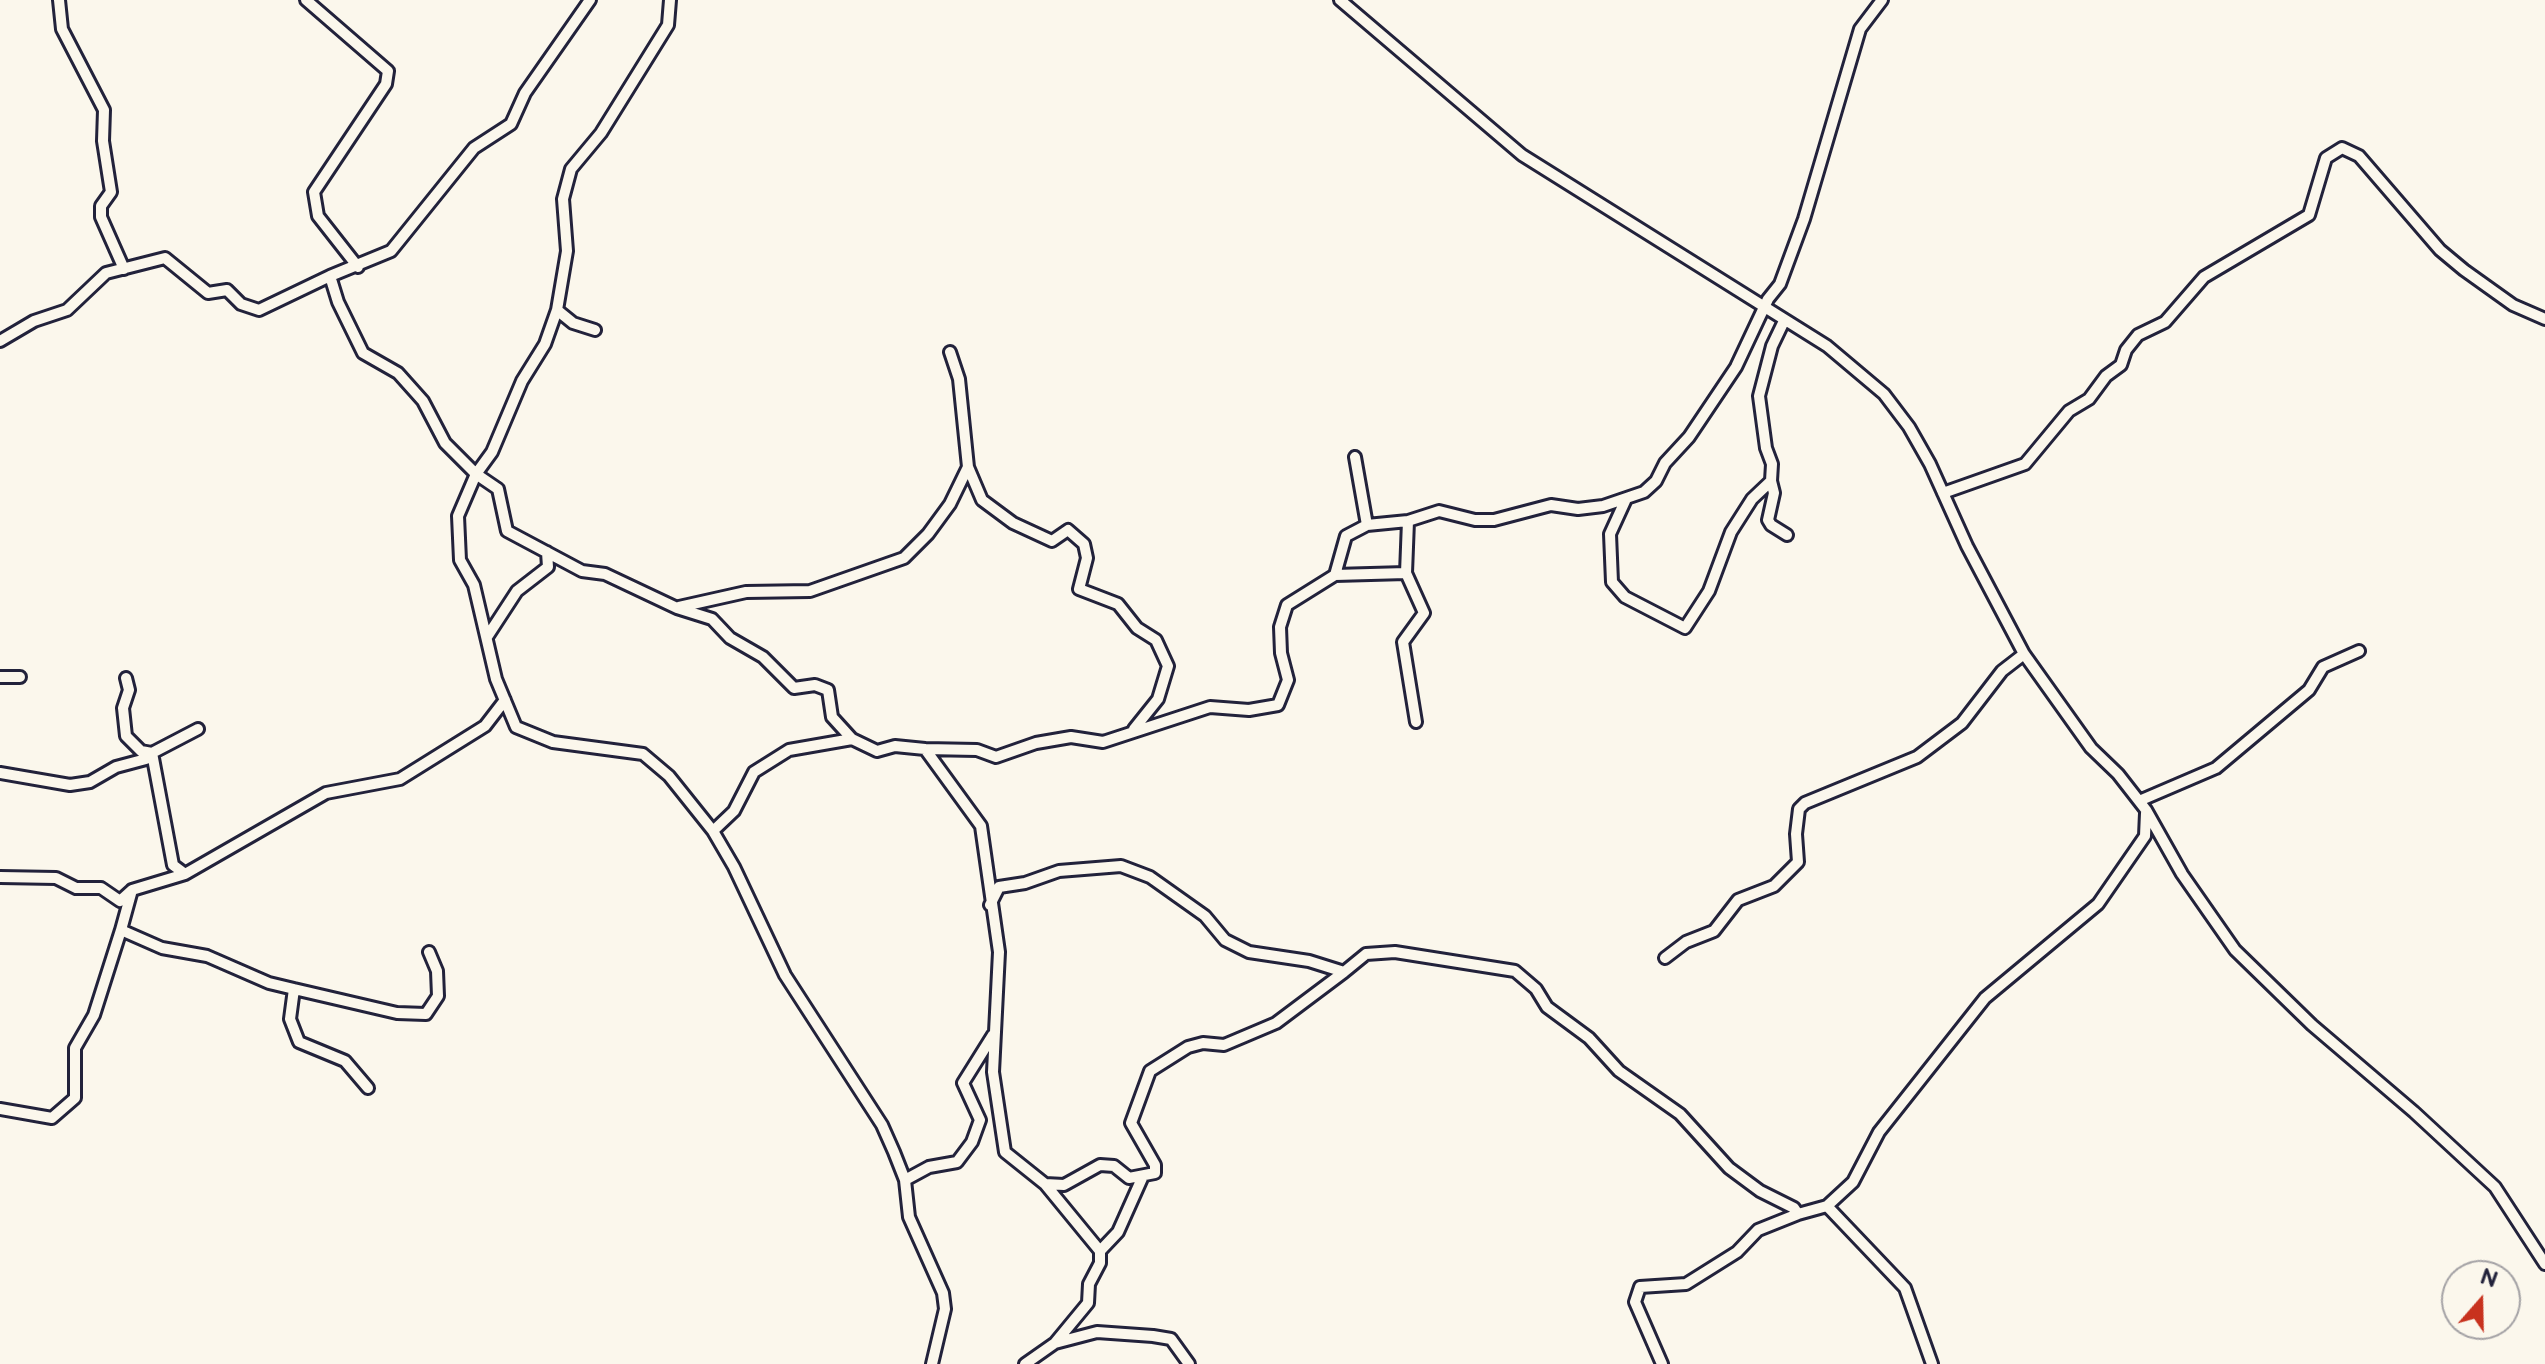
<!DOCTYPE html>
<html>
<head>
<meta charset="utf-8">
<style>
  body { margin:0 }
  #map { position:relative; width:2545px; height:1364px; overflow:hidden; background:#fbf7ec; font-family:"Balsamiq Sans",sans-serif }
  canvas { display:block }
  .north { position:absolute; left:2441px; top:1260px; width:80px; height:80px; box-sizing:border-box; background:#fbf7ec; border:2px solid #a4a2a5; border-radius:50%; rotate:20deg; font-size:22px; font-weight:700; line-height:32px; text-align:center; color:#22223b }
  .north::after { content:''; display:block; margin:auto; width:28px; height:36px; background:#c8321e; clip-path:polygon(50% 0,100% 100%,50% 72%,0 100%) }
</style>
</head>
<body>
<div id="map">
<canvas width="2545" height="1364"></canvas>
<div class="north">N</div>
</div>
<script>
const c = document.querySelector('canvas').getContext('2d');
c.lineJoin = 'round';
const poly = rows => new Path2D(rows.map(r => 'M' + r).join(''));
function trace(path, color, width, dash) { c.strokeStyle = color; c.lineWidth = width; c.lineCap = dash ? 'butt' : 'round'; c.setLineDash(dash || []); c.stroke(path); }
const minor = poly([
  [59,0,62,29,104,110,103,141,111,192,101,206,101,217,124,269],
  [306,0,388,71,386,84,314,192,318,216,358,267],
  [670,0,668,25,601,133,571,169,563,199,567,251,557,310,545,344,522,381,492,452,476,474,458,516,460,560,474,585,496,679,516,727,553,742,643,754,669,776,713,831,734,867,785,975,882,1125,894,1152,905,1180,909,1217,943,1293,945,1309,932,1364],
  [1340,0,1522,155,1827,346,1884,394,1909,427,1930,464,1967,546,2024,654,2091,748,2118,774,2146,810,2182,874,2235,950,2312,1025,2414,1112,2495,1187,2545,1264],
  [330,276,391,251,474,148,511,124,525,93,590,0],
  [557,310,573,323,595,330],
  [0,341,34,321,67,310,106,273,165,258,208,293,227,290,241,304,259,310,330,276,338,302,363,353,398,373,423,401,445,443,476,474,498,489,507,531,582,571,605,574,677,608,712,619,730,638,763,657,794,688,815,685,828,690,832,717,852,739,877,751,895,746,925,749],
  [968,467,982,500,1013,523,1052,541,1068,530,1084,544,1087,558,1079,589,1118,604,1137,628,1156,640,1168,666,1158,699,1134,729],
  [1771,481,1774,493,1768,520,1771,525,1787,535],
  [1943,493,2025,464,2069,411,2089,399,2106,376,2121,365,2126,350,2138,335,2165,322,2204,277,2309,215,2326,158,2342,148,2359,156,2440,250,2464,270,2513,305,2545,319],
  [1626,499,1610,534,1612,582,1625,597,1685,628,1709,591,1731,532,1752,499,1771,481,1772,464,1766,448,1759,396,1772,346,1784,321],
  [1367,525,1408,521,1439,511,1475,520,1494,520,1551,505,1578,509,1603,506,1644,492,1656,481,1665,463,1689,437,1736,367,1768,299,1780,284,1804,219,1860,29,1882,0],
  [1406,573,1408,521],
  [1335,575,1406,573,1424,613,1403,642,1416,722],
  [679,607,746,592,810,591,904,558,928,534,950,504,968,467,959,379,950,352],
  [487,637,517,591,548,567,547,552],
  [0,677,20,677],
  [0,773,70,785,90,782,116,767,146,759,152,753,141,751,126,736,123,708,129,690,126,678],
  [2139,801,2216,768,2309,690,2323,667,2359,651],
  [713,831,734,811,754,772,789,750,852,739],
  [185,874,173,865,152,753,198,729],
  [0,877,56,878,76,888,101,888,120,901,131,891],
  [990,905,999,887,1025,883,1059,871,1121,866,1150,877,1205,916,1225,940,1249,952,1309,961,1344,972,1366,954,1395,952,1515,971,1536,989,1547,1007,1589,1038,1619,1071,1680,1114,1729,1168,1760,1191,1794,1208,1798,1214,1827,1206,1853,1182,1879,1132,1985,998,2098,904,2145,836,2146,813],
  [1665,958,1686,942,1714,931,1738,900,1774,886,1798,862,1796,834,1799,809,1805,803,1917,757,1962,723,2002,671,2024,654],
  [294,989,397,1013,426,1014,438,996,437,971,429,952],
  [368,1088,345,1061,299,1042,290,1019,294,989,269,983,207,956,162,948,121,930,132,890,185,874,326,793,400,779,485,726,505,700],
  [0,1109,52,1118,75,1098,75,1048,94,1015,121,930],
  [905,1180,929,1167,957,1162,972,1142,980,1120,963,1083,993,1035],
  [1045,1184,1064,1185,1100,1165,1114,1166,1129,1178,1155,1173,1155,1165,1131,1123,1150,1071,1188,1047,1203,1043,1224,1045,1276,1023,1344,972],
  [1827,1206,1905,1288,1932,1364],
  [1100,1251,1118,1232,1143,1176],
  [1025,1364,1055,1343],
  [1189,1364,1171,1339,1153,1336,1097,1332,1055,1343,1088,1303,1089,1284,1100,1263,1100,1251,1045,1184,1005,1152,993,1072,999,952,981,826,925,749,977,750,996,757,1036,743,1071,737,1103,742,1210,707,1249,710,1278,705,1288,680,1281,653,1280,627,1287,605,1335,575,1346,536,1367,525,1355,457],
  [1662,1364,1635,1302,1640,1287,1686,1284,1737,1252,1758,1230,1798,1214]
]);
trace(minor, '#22223b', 16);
trace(minor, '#fbf7ec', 10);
</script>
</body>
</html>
